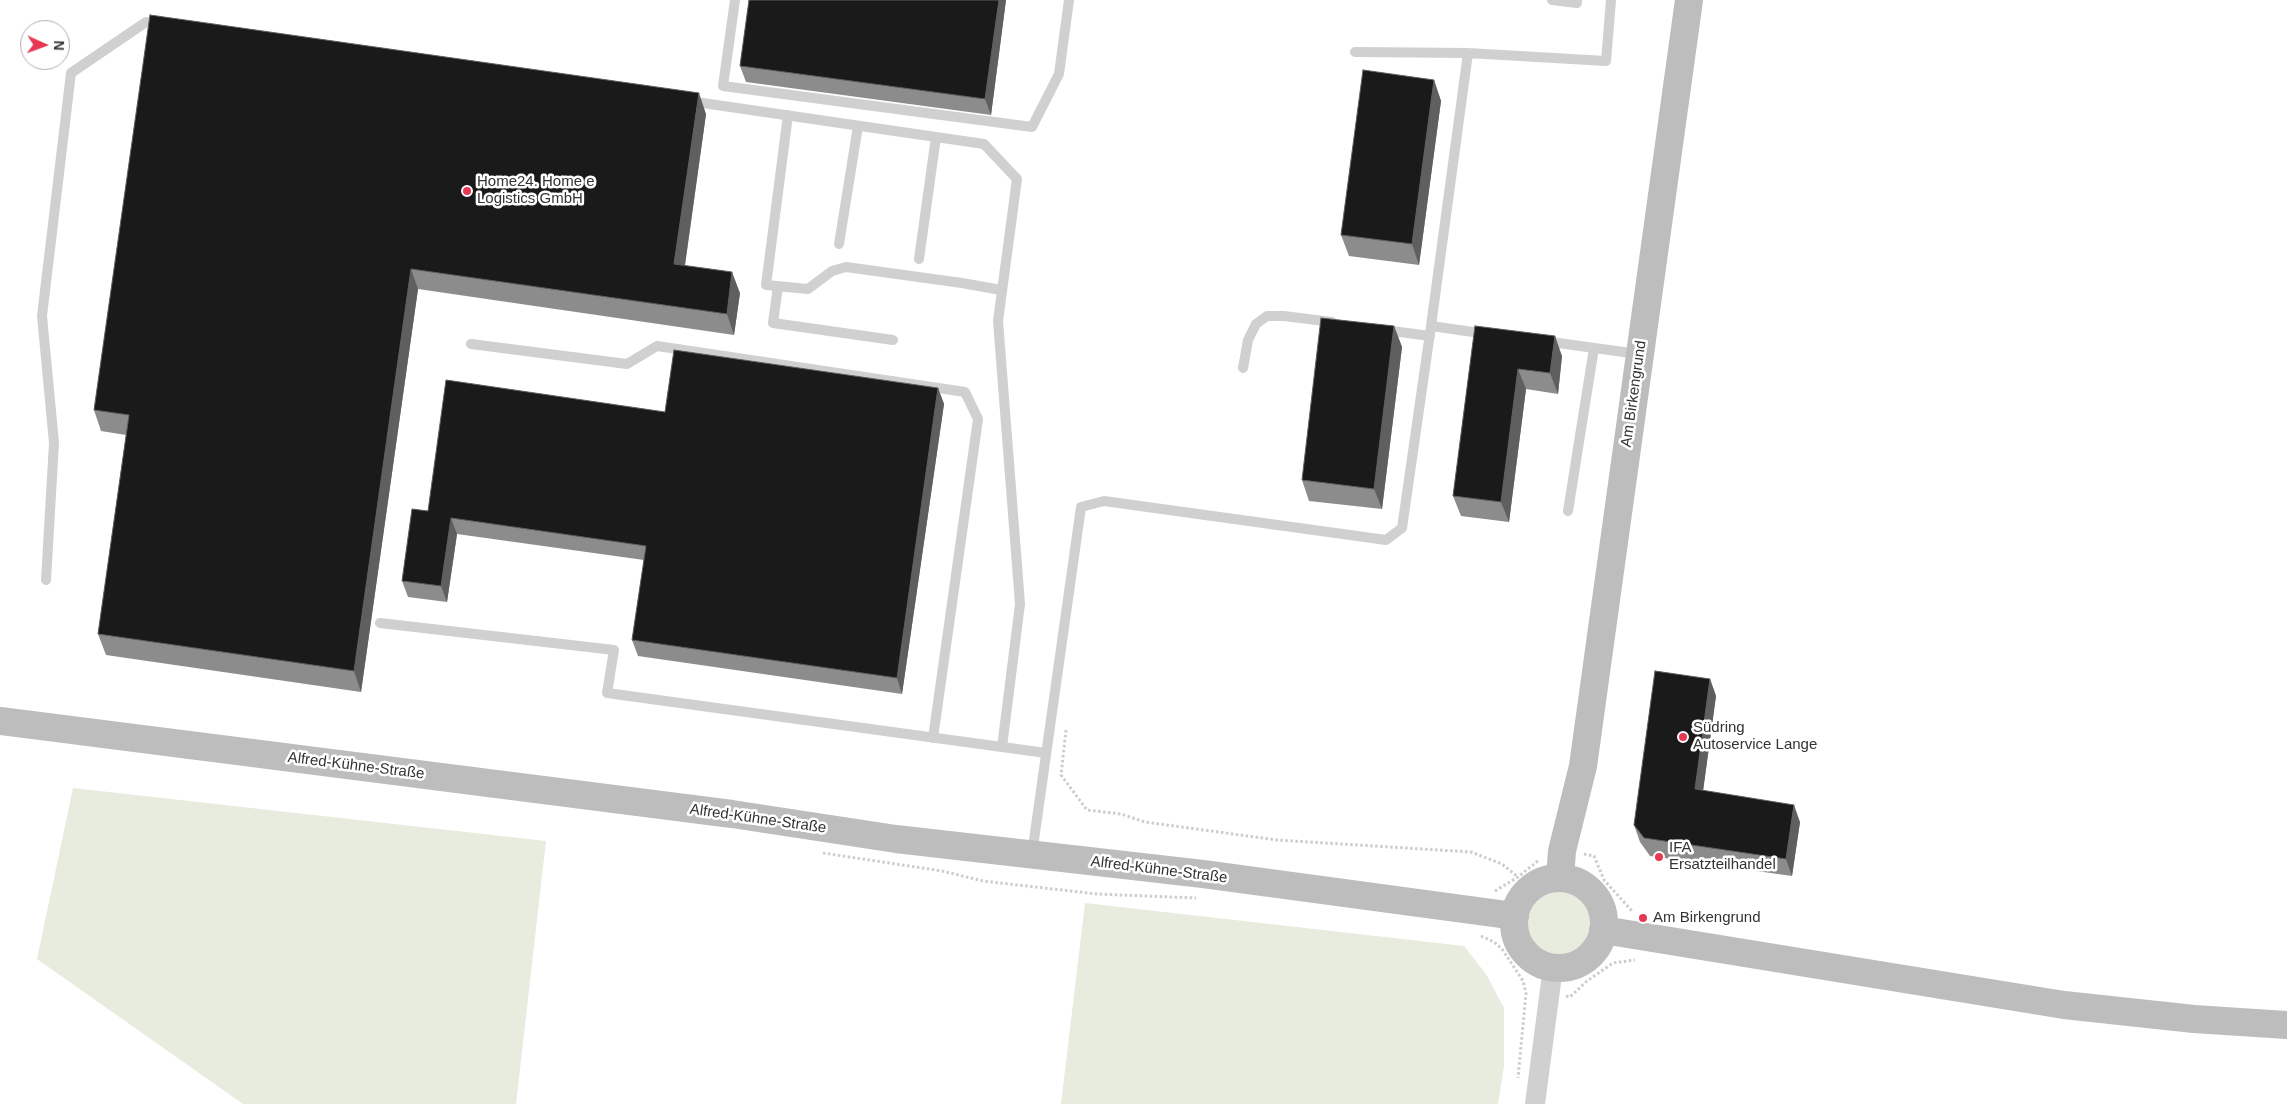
<!DOCTYPE html>
<html>
<head>
<meta charset="utf-8">
<style>
  body { margin:0 }
  #map { position:relative; width:2287px; height:1104px; overflow:hidden; background:#fff; font-family:Helvetica,sans-serif }
  canvas { display:block }
  .north { position:absolute; left:20px; top:20px; width:50px; height:50px; box-sizing:border-box; background:#fff; border:1px solid #adadad; border-radius:50%; rotate:92deg; font-size:14px; font-weight:700; line-height:20px; text-align:center; color:#333 }
  .north::after { content:''; display:block; margin:auto; width:18px; height:22px; background:#e63852; clip-path:polygon(50% 0,100% 100%,50% 72%,0 100%) }
</style>
</head>
<body>
<div id="map">
<canvas width="2287" height="1104"></canvas>
<div class="north">N</div>
</div>
<script>
const c = document.querySelector('canvas').getContext('2d');
c.lineJoin = 'round';
function fillPath(path, color) { c.fillStyle = color; c.fill(path, 'evenodd'); }
const poly = rows => new Path2D(rows.map(r => 'M' + r).join(''));
function trace(path, color, width, dash) { c.strokeStyle = color; c.lineWidth = width; c.lineCap = dash ? 'butt' : 'round'; c.setLineDash(dash || []); c.stroke(path); }
function drawText(font, color, halo, rows, align = 'center') {
  c.font = font + ' Helvetica,sans-serif'; c.lineWidth = 5; c.setLineDash([]); c.textBaseline = 'middle'; c.strokeStyle = halo; c.fillStyle = color; for (const [text, x, y, turn = 0] of rows) {
    c.save(); c.translate(x, y); c.rotate((+turn || 0) * Math.PI / 180); c.textAlign = isNaN(turn) ? turn : align; if (halo) c.strokeText(text, 0, 0); c.fillText(text, 0, 0); c.restore();
  }
}
fillPath(poly([
  [73,788,546,841,516,1104,243,1104,37,959],
  '1525 923a36 36 0 1 1 72 0a36 36 0 1 1-72 0Z',
  [1085,903,1464,946,1486,974,1504,1008,1504,1066,1498,1104,1061,1104]
]), '#e7ecdf');
trace(poly([
  [1066,730,1061,775,1087,810,1121,814,1145,822,1277,840,1471,852,1502,864,1518,877],
  [823,853,942,871,983,881,1053,889,1097,894,1196,898],
  [1584,854,1594,856,1604,880,1632,911],
  [1495,891,1518,877,1539,860],
  [1481,936,1494,942,1502,949,1523,981,1526,993,1518,1078],
  [1566,996,1570,997,1587,981,1613,963,1635,960]
]), '#cdcdcd', 3, [2.5, 2.5]);
trace(poly([
  [735,0,723,86,1032,127,1059,74,1069,0],
  [1552,0,1577,3,1577,0],
  [1355,52,1468,53,1606,61,1611,0],
  [689,101,984,144,1017,179,998,321,1020,604,1002,747],
  [788,115,766,285,808,289,832,271,846,267,962,283,1001,290],
  [839,244,858,126],
  [919,259,936,137],
  [778,286,773,323,893,340],
  [1431,326,1468,53],
  [1384,330,1430,336],
  [1544,341,1638,354],
  [471,344,627,364,657,346,965,392,978,419,933,738],
  [1243,368,1248,340,1256,324,1267,316,1284,316,1332,322],
  [1568,511,1594,348],
  [46,580,54,443,42,316,71,73,146,22,163,24],
  [380,623,614,650,607,693,1046,753],
  [1032,854,1081,507,1104,501,1386,540,1402,528,1431,326,1487,334]
]), '#d0d0d0', 10);
trace(poly([
  [1535,1104,1553,967]
]), '#d0d0d0', 20);
trace(poly([
  [0,721,732,814,896,839,1203,874,1515,916],
  [1560,878,1562,851,1583,766,1689,0],
  '1514 923a45 45 0 1 1 90 0a45 45 0 1 1-90 0Z',
  [1603,930,2064,1005,2194,1019,2287,1025]
]), '#bdbdbd', 28);
fillPath(poly([
  [749,0,1006,0,991,115,746,82,740,66],
  [1434,80,1441,101,1419,265,1349,256,1341,235],
  [706,114,685,266,740,293,734,335,418,289,361,692,106,655,98,634,126,435,101,431,94,410],
  [1394,326,1402,347,1382,509,1309,501,1302,480],
  [1475,326,1562,356,1558,394,1526,389,1509,522,1461,516,1453,496],
  [938,388,944,404,902,694,638,656,632,640,644,560,457,534,447,602,408,597,402,581,428,511,665,412],
  [1710,679,1716,696,1703,790,1800,822,1792,876,1650,856,1640,842,1634,825]
]), '#8c8c8c');
fillPath(poly([
  [999,0,1006,0,991,115,985,99],
  [1434,80,1441,101,1419,265,1412,244],
  [699,93,706,114,682,285,674,264],
  [411,269,418,289,361,692,354,671],
  [732,272,740,293,734,335,727,314],
  [1394,326,1402,347,1382,509,1374,489],
  [1555,336,1562,356,1558,394,1550,373],
  [1518,369,1526,389,1509,522,1501,502],
  [938,388,944,404,902,694,897,678],
  [451,518,457,534,447,602,441,586],
  [1710,679,1716,696,1701,806,1695,789],
  [1794,805,1800,822,1792,876,1786,859]
]), '#5f5f5f');
const building = poly([
  [749,0,999,0,985,99,740,66,749,0],
  [150,15,699,93,674,264,732,272,727,314,411,269,354,671,98,634,129,415,94,410,150,15],
  [1363,70,1434,80,1412,244,1341,235,1363,70],
  [1321,318,1394,326,1374,489,1302,480,1321,318],
  [1475,326,1555,336,1550,373,1518,369,1501,502,1453,496,1475,326],
  [674,350,938,388,897,678,632,640,646,546,451,518,441,586,402,581,412,509,428,511,446,380,665,412,674,350],
  [1655,671,1710,679,1695,789,1794,805,1786,859,1644,838,1634,825,1655,671]
]);
fillPath(building, '#1a1a1a');
trace(building, '#5f5f5f', 1);
for (const [x, y, r, color] of [
  [467,191,5,"#e63852"],
  [1683,737,5,"#e63852"],
  [1659,857,5,"#e63852"],
  [1643,918,5,"#e63852"]
]) { const dot = new Path2D(); dot.arc(x, y, r, 0, 2 * Math.PI); c.fillStyle = color; c.fill(dot); trace(dot, '#fff', 2); }
drawText('15px', '#333', '#fff', [
  ["Home24. Home e",477,182],
  ["Logistics GmbH",477,199],
  ["Südring",1693,728],
  ["Autoservice Lange",1693,745],
  ["IFA",1669,848],
  ["Ersatzteilhandel",1669,865],
  ["Am Birkengrund",1653,918]
], 'left');
drawText('15px', '#333', '#fff', [
  ["Am Birkengrund",1634,394,-82],
  ["Alfred-Kühne-Straße",356,766,7],
  ["Alfred-Kühne-Straße",758,819,8],
  ["Alfred-Kühne-Straße",1159,870,7]
]);
</script>
</body>
</html>
